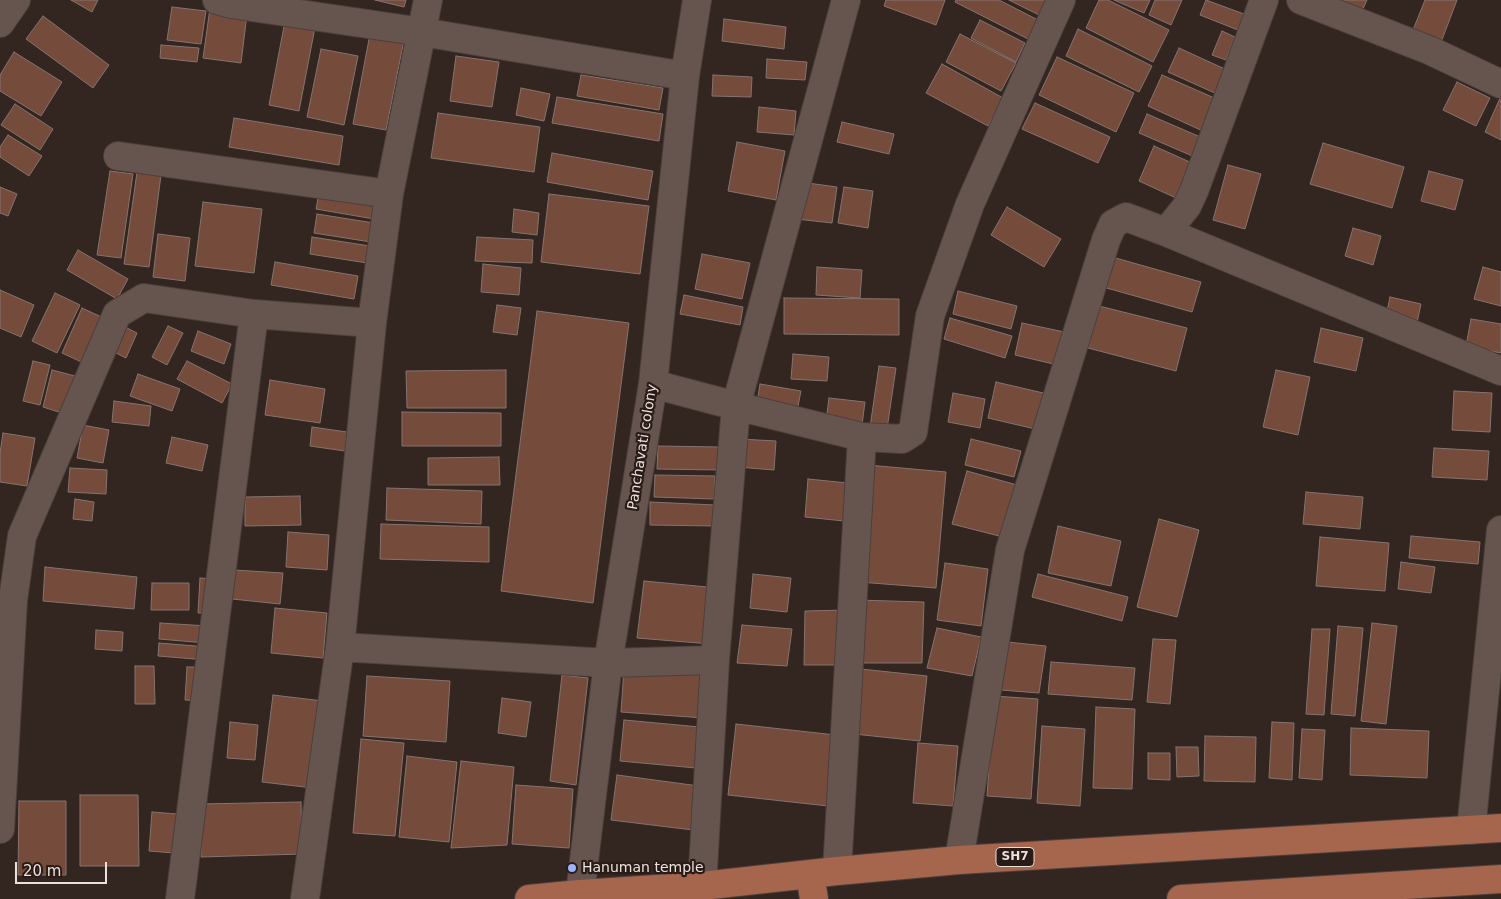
<!DOCTYPE html>
<html>
<head>
<meta charset="utf-8">
<style>
  body { margin:0 }
  #map { position:relative; width:1501px; height:899px; overflow:hidden; background:#332520; font-family:"DejaVu Sans",sans-serif }
  canvas { display:block }
  .scale { position:absolute; left:15px; top:862px; width:92px; height:22px; box-sizing:border-box; border:2px solid #eae0dd; border-top:0; padding-left:6px; font-size:15px; line-height:18px; white-space:nowrap; color:#eae0dd; -webkit-text-stroke:4px #291b16; paint-order:stroke }
</style>
</head>
<body>
<div id="map">
<canvas width="1501" height="899"></canvas>
<div class="scale">20 m</div>
</div>
<script>
const c = document.querySelector('canvas').getContext('2d');
c.lineJoin = 'round';
function fillPath(path, color) { c.fillStyle = color; c.fill(path, 'evenodd'); }
const poly = rows => new Path2D(rows.map(r => 'M' + r).join(''));
function trace(path, color, width, dash) { c.strokeStyle = color; c.lineWidth = width; c.lineCap = dash ? 'butt' : 'round'; c.setLineDash(dash || []); c.stroke(path); }
function drawText(font, color, halo, rows, align = 'center') {
  c.font = font + ' "DejaVu Sans",sans-serif'; c.lineWidth = 4.5; c.setLineDash([]); c.textBaseline = 'middle'; c.strokeStyle = halo; c.fillStyle = color; for (const [text, x, y, turn = 0] of rows) {
    c.save(); c.translate(x, y); c.rotate((+turn || 0) * Math.PI / 180); c.textAlign = isNaN(turn) ? turn : align; if (halo) c.strokeText(text, 0, 0); c.fillText(text, 0, 0); c.restore();
  }
}
const building = poly([
  [71,0,98,0,92,12,71,0],
  [375,0,406,0,404,7,375,0],
  [886,0,945,0,936,25,884,6,886,0],
  [956,0,999,0,1040,21,1030,40,955,2,956,0],
  [1009,0,1047,0,1039,15,1009,0],
  [1099,0,1108,0,1169,30,1153,62,1086,28,1099,0],
  [1114,0,1150,0,1144,13,1114,0],
  [1155,0,1182,0,1171,25,1149,15,1155,0],
  [1206,0,1244,14,1238,30,1200,15,1206,0],
  [1335,0,1367,0,1362,11,1335,0],
  [1425,0,1457,0,1440,45,1411,35,1425,0],
  [211,1,248,6,241,63,203,58,211,1],
  [172,7,206,11,201,44,167,40,172,7],
  [43,16,109,65,93,88,26,39,43,16],
  [286,16,316,22,299,111,269,105,286,16],
  [724,19,786,27,784,49,722,41,724,19],
  [980,20,1025,43,1016,62,971,38,980,20],
  [1078,29,1152,66,1139,92,1066,56,1078,29],
  [1222,31,1235,37,1226,60,1212,55,1222,31],
  [370,34,404,40,386,130,353,124,370,34],
  [960,34,1016,63,1001,91,946,62,960,34],
  [161,45,199,48,197,62,160,58,161,45],
  [1179,48,1227,70,1217,94,1168,72,1179,48],
  [321,49,358,56,344,125,307,117,321,49],
  [14,52,62,82,41,116,0,91,0,75,14,52],
  [456,56,499,62,492,107,450,101,456,56],
  [1057,57,1134,93,1116,132,1039,95,1057,57],
  [767,59,807,62,805,80,766,78,767,59],
  [942,64,1003,98,988,126,926,93,942,64],
  [581,75,663,88,659,110,577,96,581,75],
  [713,75,752,77,751,97,712,96,713,75],
  [1162,75,1219,100,1205,132,1148,106,1162,75],
  [1457,82,1490,98,1476,126,1443,110,1457,82],
  [521,88,550,94,544,121,516,115,521,88],
  [1501,96,1501,140,1485,132,1501,96],
  [557,97,663,114,659,141,552,123,557,97],
  [1035,103,1110,137,1098,163,1022,129,1035,103],
  [15,104,53,129,40,150,1,125,15,104],
  [759,107,796,111,794,135,757,132,759,107],
  [438,113,540,127,534,172,431,158,438,113],
  [1147,114,1205,139,1197,158,1139,133,1147,114],
  [234,118,343,136,339,165,229,147,234,118],
  [842,122,894,134,889,154,837,142,842,122],
  [8,135,42,156,29,176,0,157,0,147,8,135],
  [737,142,785,151,776,200,728,191,737,142],
  [1323,143,1404,167,1392,208,1310,184,1323,143],
  [1154,146,1192,163,1176,198,1139,181,1154,146],
  [552,153,653,171,648,200,547,182,552,153],
  [1228,165,1261,174,1245,229,1213,220,1228,165],
  [110,171,133,174,121,258,97,255,110,171],
  [1429,171,1463,180,1455,210,1421,201,1429,171],
  [137,172,161,175,149,267,124,264,137,172],
  [800,182,837,187,832,223,796,219,800,182],
  [0,187,17,194,8,216,0,213,0,187],
  [844,187,873,191,868,228,838,223,844,187],
  [320,188,378,198,374,219,316,209,320,188],
  [549,194,649,206,640,274,541,262,549,194],
  [203,202,262,209,254,273,195,266,203,202],
  [1007,207,1061,239,1044,267,991,235,1007,207],
  [514,209,539,213,537,235,512,232,514,209],
  [317,214,374,223,371,242,314,233,317,214],
  [1353,228,1381,236,1373,265,1345,256,1353,228],
  [158,234,190,238,185,281,153,277,158,234],
  [312,237,370,246,367,263,310,254,312,237],
  [477,237,533,240,532,263,475,261,477,237],
  [78,250,128,279,117,299,67,270,78,250],
  [702,254,750,263,742,299,695,289,702,254],
  [1112,257,1201,282,1192,312,1103,287,1112,257],
  [275,262,358,276,354,299,271,285,275,262],
  [483,264,521,268,519,295,481,292,483,264],
  [817,267,862,270,860,298,816,295,817,267],
  [1483,267,1501,272,1501,306,1474,299,1483,267],
  [0,290,34,305,21,337,0,328,0,290],
  [958,291,1017,306,1011,329,953,314,958,291],
  [55,293,80,305,57,353,32,341,55,293],
  [684,295,743,307,740,325,680,314,684,295],
  [1390,297,1421,304,1416,327,1385,321,1390,297],
  [784,298,899,299,899,335,784,334,784,298],
  [497,305,521,308,517,335,493,332,497,305],
  [1099,306,1187,328,1176,371,1088,348,1099,306],
  [82,308,108,320,88,365,62,353,82,308],
  [537,311,629,323,593,603,501,591,537,311],
  [950,318,1012,336,1005,358,944,339,950,318],
  [1471,319,1501,324,1501,353,1466,346,1471,319],
  [1022,323,1069,333,1062,366,1015,355,1022,323],
  [121,325,137,333,126,358,110,350,121,325],
  [168,326,183,333,167,365,152,357,168,326],
  [1321,328,1363,338,1356,371,1314,362,1321,328],
  [198,331,231,344,224,364,191,351,198,331],
  [793,354,829,357,827,381,791,379,793,354],
  [33,361,50,365,40,405,23,401,33,361],
  [187,361,232,384,222,403,177,379,187,361],
  [879,366,896,368,887,429,870,427,879,366],
  [52,370,75,376,65,414,43,407,52,370],
  [506,370,506,408,407,408,406,371,506,370],
  [1276,370,1310,377,1298,435,1263,427,1276,370],
  [138,374,180,389,172,411,130,396,138,374],
  [270,380,325,389,320,423,265,415,270,380],
  [996,382,1052,395,1044,431,988,418,996,382],
  [760,384,801,391,797,411,757,404,760,384],
  [1454,391,1492,393,1490,432,1452,430,1454,391],
  [953,393,985,399,980,428,948,422,953,393],
  [829,398,865,402,862,425,826,421,829,398],
  [114,401,151,406,149,426,112,422,114,401],
  [402,412,501,413,501,446,402,446,402,412],
  [83,425,109,430,103,463,77,458,83,425],
  [312,427,347,432,345,451,310,446,312,427],
  [3,433,35,438,27,486,0,482,0,453,3,433],
  [172,437,208,445,202,471,166,463,172,437],
  [740,439,776,441,774,470,738,467,740,439],
  [971,439,1021,451,1014,477,965,465,971,439],
  [658,446,720,447,720,470,657,469,658,446],
  [1434,448,1489,451,1487,480,1432,477,1434,448],
  [499,457,500,485,428,485,428,458,499,457],
  [868,465,946,472,936,588,859,582,868,465],
  [70,468,107,470,106,494,68,492,70,468],
  [967,471,1017,485,1003,537,952,524,967,471],
  [655,475,715,476,714,499,654,497,655,475],
  [808,479,848,483,844,521,805,517,808,479],
  [387,488,482,491,481,524,386,520,387,488],
  [1306,492,1363,497,1360,529,1303,524,1306,492],
  [300,496,301,525,245,526,245,497,300,496],
  [75,499,94,502,92,521,73,519,75,499],
  [650,502,715,505,715,526,650,525,650,502],
  [1159,519,1199,530,1177,617,1137,607,1159,519],
  [381,524,489,527,489,562,380,559,381,524],
  [1058,526,1121,541,1111,586,1048,573,1058,526],
  [288,532,329,535,327,570,286,567,288,532],
  [1411,536,1480,542,1478,564,1409,558,1411,536],
  [1320,537,1389,543,1385,591,1316,586,1320,537],
  [1401,562,1435,567,1431,593,1398,589,1401,562],
  [945,563,988,569,981,626,937,620,945,563],
  [45,567,137,577,134,609,43,601,45,567],
  [234,570,283,573,280,604,232,599,234,570],
  [753,574,791,578,787,612,750,608,753,574],
  [1038,574,1128,597,1122,621,1032,597,1038,574],
  [200,578,215,579,214,613,198,613,200,578],
  [644,581,718,588,711,644,637,638,644,581],
  [152,583,189,583,189,610,151,610,152,583],
  [857,600,924,602,922,663,854,663,857,600],
  [275,608,327,613,323,658,271,653,275,608],
  [847,610,845,665,804,665,805,611,847,610],
  [160,623,208,626,206,643,159,639,160,623],
  [1372,623,1397,626,1386,724,1361,721,1372,623],
  [742,625,792,629,787,666,737,663,742,625],
  [1338,626,1363,628,1355,716,1331,714,1338,626],
  [937,628,981,637,972,676,927,668,937,628],
  [1312,629,1330,629,1324,715,1306,714,1312,629],
  [96,630,123,632,122,651,95,649,96,630],
  [1153,639,1176,640,1170,704,1147,702,1153,639],
  [1007,642,1046,646,1039,693,1001,690,1007,642],
  [159,643,208,647,207,660,158,656,159,643],
  [1051,662,1135,668,1132,700,1048,694,1051,662],
  [135,666,154,666,155,704,135,704,135,666],
  [187,667,204,667,202,701,185,700,187,667],
  [624,669,707,675,704,718,621,712,624,669],
  [861,669,927,676,920,741,854,734,861,669],
  [562,675,588,678,576,785,550,781,562,675],
  [367,676,450,681,446,742,363,736,367,676],
  [273,695,323,701,313,788,262,782,273,695],
  [994,696,1038,699,1031,799,987,796,994,696],
  [502,698,531,702,526,737,498,733,502,698],
  [1096,707,1135,709,1132,789,1093,788,1096,707],
  [624,720,700,727,696,768,620,761,624,720],
  [230,722,258,725,255,760,227,758,230,722],
  [1272,722,1294,723,1292,780,1269,778,1272,722],
  [736,724,845,736,837,807,728,795,736,724],
  [1042,726,1085,729,1080,806,1037,803,1042,726],
  [1351,728,1429,731,1427,778,1350,775,1351,728],
  [1302,729,1325,730,1322,780,1299,778,1302,729],
  [1205,736,1256,737,1255,782,1204,781,1205,736],
  [361,739,404,743,395,836,353,833,361,739],
  [918,743,958,746,953,806,913,803,918,743],
  [1176,747,1198,747,1199,776,1177,777,1176,747],
  [1148,753,1170,753,1170,780,1148,779,1148,753],
  [407,756,457,762,449,842,399,837,407,756],
  [461,761,514,767,507,845,451,848,461,761],
  [617,775,699,786,693,830,611,820,617,775],
  [516,785,573,789,569,848,512,844,516,785],
  [80,795,138,795,139,866,80,866,80,795],
  [19,801,66,801,66,875,18,875,19,801],
  [301,802,302,854,201,857,200,804,301,802],
  [152,812,177,814,174,853,149,851,152,812]
]);
fillPath(building, '#754b3c');
trace(building, '#85746e', 1);
const street = poly([
  [217,0,231,4,422,32,685,76],
  [1301,0,1429,50,1501,84],
  [0,23,16,0],
  [118,156,389,194],
  [1166,232,1501,371],
  [254,314,372,323],
  [653,384,736,406,846,0],
  [340,647,608,663,715,660],
  [0,829,13,600,22,536,117,314,144,298,254,314,180,899],
  [1471,830,1501,530],
  [959,860,1010,550,1106,240,1113,224,1126,217,1166,232,1187,206,1194,191,1264,0],
  [837,871,862,437],
  [702,886,715,660,736,406,862,437,902,439,913,432,930,316,970,204,1061,0],
  [580,894,608,663,653,384,685,76,697,0],
  [305,899,340,647,372,323,389,194,428,0]
]);
const primary = poly([
  [810,874,814,899],
  [529,899,580,894,702,886,837,871,959,860,1501,828],
  [1181,899,1501,879]
]);
trace(street, '#4c403c', 30);
trace(primary, '#4c403c', 30);
trace(street, '#66554f', 28);
trace(primary, '#a6654d', 28);
for (const [x, y, r, color] of [
  [572,868,5,"#9eb3fd"]
]) { const dot = new Path2D(); dot.arc(x, y, r, 0, 2 * Math.PI); c.fillStyle = color; c.fill(dot); trace(dot, '#291b16', 2); }
for (const [x, y, w] of [
  [1015,857,38]
]) { const box = new Path2D(); box.roundRect(x - w / 2, y - 9.5, w, 19, 4); c.fillStyle = '#291b16'; c.fill(box); trace(box, '#eae0dd', 1); }
drawText('bold 12px', '#eae0dd', null, [
  ["SH7",1015,857]
]);
drawText('14px', '#eae0dd', '#291b16', [
  ["Panchavati colony",643,447,-81]
]);
drawText('14px', '#eae0dd', '#291b16', [
  ["Hanuman temple",582,868]
], 'left');
</script>
</body>
</html>
